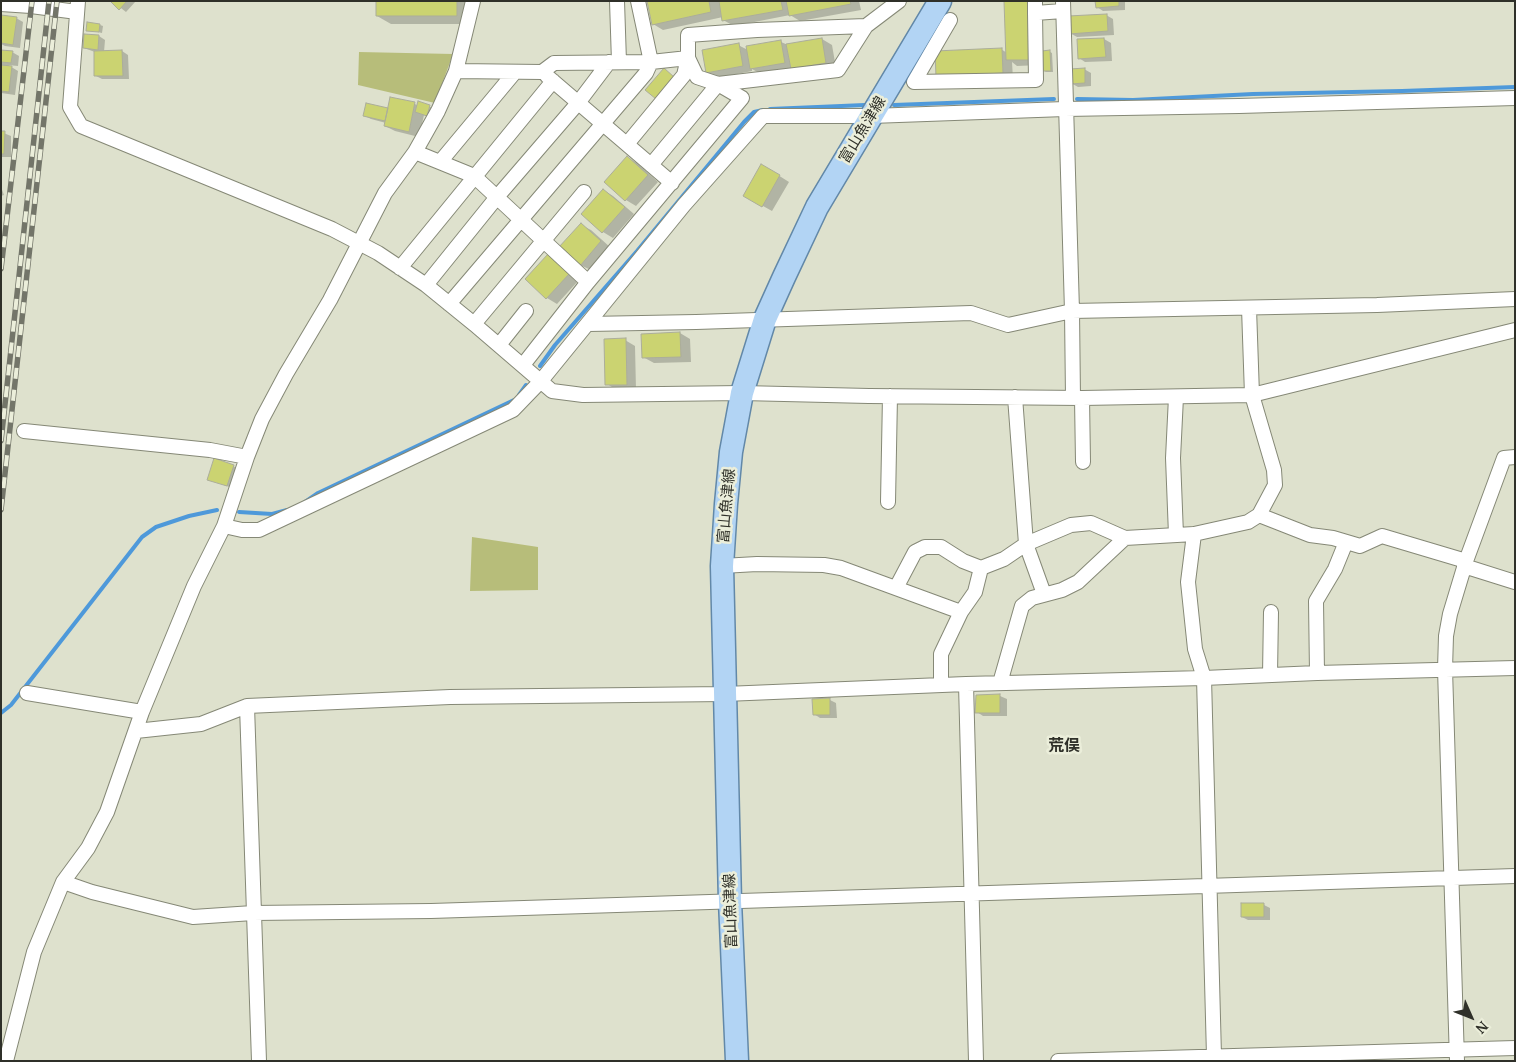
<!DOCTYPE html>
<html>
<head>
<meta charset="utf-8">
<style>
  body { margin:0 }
  #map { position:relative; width:1516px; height:1062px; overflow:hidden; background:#dee1cd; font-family:"PT Serif",serif }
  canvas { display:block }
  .frame { position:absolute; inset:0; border:2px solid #2f3029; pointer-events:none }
  .north { position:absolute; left:1446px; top:992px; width:50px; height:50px; -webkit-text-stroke:4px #ebeeda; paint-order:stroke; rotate:134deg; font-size:14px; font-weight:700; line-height:20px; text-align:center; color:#2f3029 }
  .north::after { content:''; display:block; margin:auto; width:18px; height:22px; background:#2f3029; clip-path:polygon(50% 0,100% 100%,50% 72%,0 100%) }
</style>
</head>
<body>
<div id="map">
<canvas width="1516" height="1062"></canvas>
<div class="frame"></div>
<div class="north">N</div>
</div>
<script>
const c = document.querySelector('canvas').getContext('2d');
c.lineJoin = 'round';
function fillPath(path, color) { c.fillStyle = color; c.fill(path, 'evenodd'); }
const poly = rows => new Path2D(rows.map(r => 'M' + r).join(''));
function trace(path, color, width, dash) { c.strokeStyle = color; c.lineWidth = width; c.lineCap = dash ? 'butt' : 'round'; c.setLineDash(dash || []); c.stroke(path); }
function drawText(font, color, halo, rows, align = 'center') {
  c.font = font + ' "PT Serif","Noto Sans JP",serif'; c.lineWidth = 5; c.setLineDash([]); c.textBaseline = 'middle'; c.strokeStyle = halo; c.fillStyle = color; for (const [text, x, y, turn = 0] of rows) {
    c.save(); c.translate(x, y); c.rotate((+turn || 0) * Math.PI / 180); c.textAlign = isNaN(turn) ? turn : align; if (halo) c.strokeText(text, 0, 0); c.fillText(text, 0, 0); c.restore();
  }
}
fillPath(poly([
  [359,52,453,54,435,103,358,85],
  [472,537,538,547,538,590,470,591]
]), '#b7bd7a');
fillPath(poly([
  [112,1,136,1,126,12],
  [377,1,471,1,471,24,391,24,377,16],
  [648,1,859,1,861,10,800,21,790,15,734,26,723,20,723,17,663,30,653,24],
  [1006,1,1038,1,1040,65,1017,66,1012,62,1013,79,947,82,1001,49,1007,53],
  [1097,1,1125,1,1125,10,1103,11,1097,7],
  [1106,15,1113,19,1114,35,1077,37,1070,33],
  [1,17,16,18,23,22,20,48,5,46,1,44],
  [100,25,103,26,102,33,88,30],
  [99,36,105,40,104,52,122,51,128,55,129,79,102,79,96,76,95,52,84,48],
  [822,39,832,45,836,68,761,74,752,69,752,71,717,78,707,72,738,45,748,50,781,42,788,45],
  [1104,39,1111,43,1112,61,1085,62,1079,58,1078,41],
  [1,51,12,52,19,56,18,66,8,65,18,71,15,95,1,93],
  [1050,52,1052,53,1053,72,1046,72,1043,70],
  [1084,69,1091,73,1091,86,1078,87,1071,83],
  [419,103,433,108,430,117,424,115,419,137,395,131,385,126,386,123,371,119,365,116,415,104,418,106],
  [1,132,11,136,11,157,1,157],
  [627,157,637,163,658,182,636,206,626,200,606,181],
  [762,165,789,182,772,211,745,196],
  [1,187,4,195,1,196],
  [603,190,613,196,634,214,613,238,603,232,583,214],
  [581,225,591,230,611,248,591,270,580,265],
  [548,256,558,262,579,280,557,304,547,298,527,279],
  [680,333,690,339,691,362,654,363,643,357],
  [625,340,635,346,636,390,617,390,607,384],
  [233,466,240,470,234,489,209,479],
  [977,696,1000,696,1007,699,1007,716,983,716,977,712],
  [830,700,836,703,837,718,820,718,814,714],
  [1264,905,1270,908,1270,920,1248,920,1242,917]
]), '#0003');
trace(poly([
  [1077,99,1133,100,1253,94,1402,91,1515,87],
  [894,105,1054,99],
  [770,109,865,105],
  [540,366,555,345,637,251,744,122,754,112,763,110],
  [519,395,526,385],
  [305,502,318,493,514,400],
  [239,512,272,514,287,510],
  [1,713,11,705,142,537,156,527,189,516,217,510]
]), '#4e99da', 4);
const building = poly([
  [110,1,127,1,119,10,110,1],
  [376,1,457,1,457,16,376,16,376,1],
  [647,1,709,1,711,12,652,25,647,1],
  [719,1,781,1,783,10,722,21,719,1],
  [786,1,850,1,851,4,789,16,786,1],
  [1004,1,1028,1,1030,60,1006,60,1004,1],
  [1095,1,1119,1,1119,6,1096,8,1095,1],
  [1107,14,1108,31,1069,34,1068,16,1107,14],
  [1,15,17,17,13,45,1,43,1,15],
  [87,22,100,24,99,32,86,31,87,22],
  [84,34,99,35,98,50,83,48,84,34],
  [822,38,826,63,791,69,786,44,822,38],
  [1104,38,1106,57,1078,59,1077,39,1104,38],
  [781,40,785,63,750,69,746,46,781,40],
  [739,43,743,66,706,73,702,50,739,43],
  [1002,48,1003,73,936,77,935,51,1002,48],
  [1,50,13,51,11,63,1,62,1,50],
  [122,50,123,76,94,76,94,51,122,50],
  [1050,50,1051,71,1042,71,1042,51,1050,50],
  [1,65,12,66,9,92,1,91,1,65],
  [664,68,674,77,656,99,645,90,664,68],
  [1085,68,1085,83,1070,84,1070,69,1085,68],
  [390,97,415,102,409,132,384,126,390,97],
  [418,101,430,105,427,116,415,112,418,101],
  [366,103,388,108,385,121,363,116,366,103],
  [1,131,5,131,4,154,1,154,1,131],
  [627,156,648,175,625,201,604,182,627,156],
  [761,164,780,175,762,207,743,196,761,164],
  [603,189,625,207,602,233,581,214,603,189],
  [581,223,601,241,580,266,559,247,581,223],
  [548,254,569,274,546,299,525,279,548,254],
  [680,332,681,357,642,358,641,334,680,332],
  [626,338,627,385,605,385,604,339,626,338],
  [214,458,234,465,227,486,207,480,214,458],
  [1000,694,1000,713,975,713,976,695,1000,694],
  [830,698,830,715,813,715,812,699,830,698],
  [1241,903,1264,903,1264,917,1241,917,1241,903]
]);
fillPath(building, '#cbd371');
trace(building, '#abad9a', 1);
const minor = poly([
  [78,1,70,107,81,126,332,229,378,253,426,285,474,324,552,391,583,395,742,393,869,396,1082,398,1252,395,1515,330],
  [617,1,619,62],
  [1035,1,1035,13,1063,11],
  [1063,1,1072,311,1073,398],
  [1,4,31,6,77,12],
  [950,20,914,82,1036,80,1035,13],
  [456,71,542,72,554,63,651,62,688,58],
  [547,76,672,183],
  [627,144,684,75,688,58,688,35,757,30,866,26,899,1],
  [415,152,474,176,588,282],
  [440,162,515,72],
  [651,165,718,84,838,70,866,26],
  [400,268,553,81],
  [426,285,497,197,578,103,609,62],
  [449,304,646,73,651,62,638,1],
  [474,324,584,192],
  [588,324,696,322,971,313,1008,325,1072,311,1377,305,1515,299],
  [499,345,526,311],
  [523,365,588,282,742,98,718,84,697,77,688,58],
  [1015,397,1026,544,1044,594],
  [1176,397,1173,458,1176,535],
  [1082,398,1083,462],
  [24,431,210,450,247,457],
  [888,502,890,396],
  [1259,515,1310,535,1333,538,1360,546,1382,536,1466,561],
  [224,526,242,530,259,530,513,410,540,382,684,205,763,116,871,116,1065,109,1239,106,1515,98],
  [1194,534,1188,582,1195,649,1204,678,1214,1056],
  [722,566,757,564,824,565,841,568,961,612],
  [1464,566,1515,582],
  [896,588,915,552,925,547,941,547,963,561,981,568],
  [1317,673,1316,601,1335,569,1346,542],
  [1270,675,1271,612],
  [1000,683,1022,606,1032,598,1062,590,1078,582,1125,538,1194,534,1248,522,1259,515,1275,485,1274,470,1252,395,1249,308],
  [966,684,976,1061],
  [941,685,941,654,961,612,975,592,981,568,1004,559,1026,544,1071,525,1091,523,1125,538],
  [27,693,142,712],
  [247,706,259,1061],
  [136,731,201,724,247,706,450,697,725,694,966,684,1204,678,1317,673,1515,668],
  [63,882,92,892,193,917,253,913,431,911,1515,876],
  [6,1061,34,952,63,882,88,848,107,812,142,712,194,586,224,526,247,457,262,419,286,374,330,300,385,193,415,152,438,111,456,71,473,1],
  [1058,1061,1515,1048],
  [1457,1061,1445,669,1446,636,1450,614,1466,561,1504,458,1515,457]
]);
const primary = poly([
  [737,1061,730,901,722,566,726,504,731,452,742,393,765,319,784,277,817,207,940,1]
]);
trace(minor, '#858876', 16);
trace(primary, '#6288a8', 25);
trace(minor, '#fff', 14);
trace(primary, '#b2d4f4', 22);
const rail = poly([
  [1,269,32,1],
  [1,441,49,1],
  [1,510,57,1]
]);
trace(rail, '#737569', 5.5);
trace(rail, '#ebeeda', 4, [11]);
drawText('15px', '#2f3029', '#ebeeda', [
  ["富山魚津線",863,130,-59],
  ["富山魚津線",727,506,-85],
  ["富山魚津線",731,911,-92]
]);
drawText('bold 16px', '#2f3029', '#ebeeda', [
  ["荒俣",1064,746]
]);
</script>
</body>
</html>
